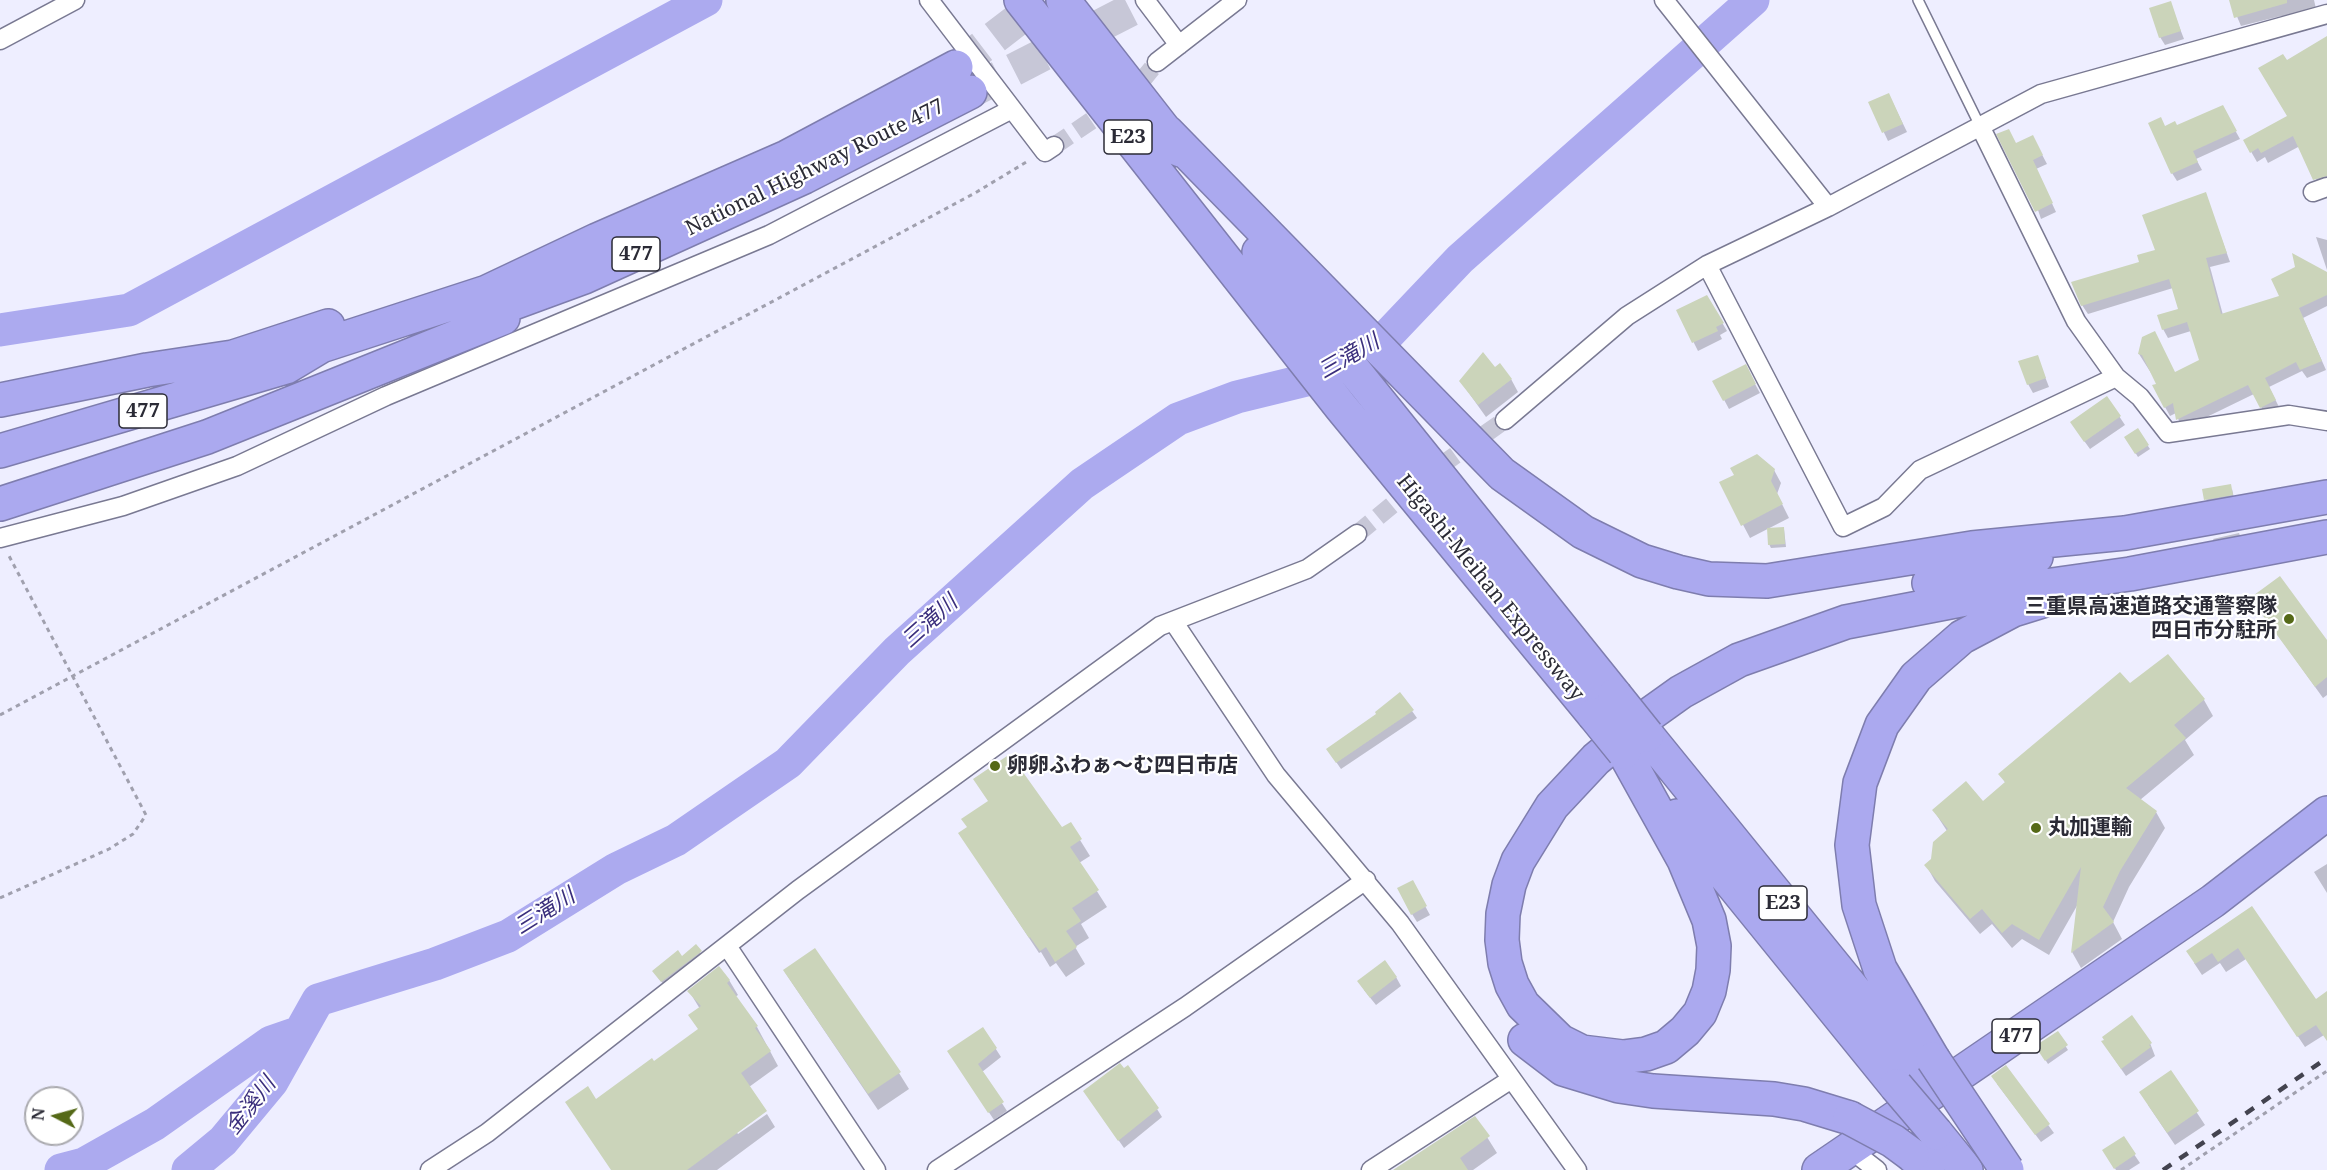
<!DOCTYPE html>
<html>
<head>
<meta charset="utf-8">
<style>
  body { margin:0 }
  #map { position:relative; width:2327px; height:1170px; overflow:hidden; background:#eef; font-family:"Noto Serif",serif }
  canvas { display:block }
  .north { position:absolute; left:24px; top:1086px; width:60px; height:60px; box-sizing:border-box; background:#fff; border:2px solid #aaaaaf; border-radius:50%; rotate:276deg; font-size:16px; font-weight:700; line-height:24px; text-align:center; color:#2b2b36 }
  .north::after { content:''; display:block; margin:auto; width:21px; height:27px; background:#556917; clip-path:polygon(50% 0,100% 100%,50% 72%,0 100%) }
</style>
</head>
<body>
<div id="map">
<canvas width="2327" height="1170"></canvas>
<div class="north">N</div>
</div>
<script>
const c = document.querySelector('canvas').getContext('2d');
c.lineJoin = 'round';
function fillPath(path, color) { c.fillStyle = color; c.fill(path, 'evenodd'); }
const poly = rows => new Path2D(rows.map(r => 'M' + r).join(''));
function trace(path, color, width, dash) { c.strokeStyle = color; c.lineWidth = width; c.lineCap = dash ? 'butt' : 'round'; c.setLineDash(dash || []); c.stroke(path); }
function drawText(font, color, halo, rows, align = 'center') {
  c.font = font + ' "Noto Serif","Noto Sans JP",serif'; c.lineWidth = 4.5; c.setLineDash([]); c.textBaseline = 'middle'; c.strokeStyle = halo; c.fillStyle = color; for (const [text, x, y, turn = 0] of rows) {
    c.save(); c.translate(x, y); c.rotate((+turn || 0) * Math.PI / 180); c.textAlign = isNaN(turn) ? turn : align; if (halo) c.strokeText(text, 0, 0); c.fillText(text, 0, 0); c.restore();
  }
}
fillPath(poly([
  [2230,0,2314,0,2317,13,2285,22,2281,16,2241,26],
  [2170,3,2184,39,2165,45,2160,37],
  [2327,38,2327,187,2321,189,2300,146,2268,163,2265,157,2257,162,2245,141,2289,116,2286,62],
  [1870,103,1893,103,1907,132,1888,141],
  [2222,107,2240,139,2196,159,2202,170,2177,181,2172,173,2165,127,2177,127],
  [2016,144,2037,145,2047,164,2036,169,2056,212,2041,219],
  [2205,193,2230,262,2210,267,2223,315,2282,297,2327,273,2327,306,2303,318,2326,370,2307,378,2302,371,2269,387,2280,409,2266,416,2254,394,2182,429,2176,413,2170,416,2165,407,2158,384,2139,354,2143,338,2175,374,2201,361,2191,331,2168,338,2163,329,2180,310,2173,288,2088,314,2082,305,2157,251],
  [2316,237,2327,240,2327,270],
  [1707,297,1727,331,1720,335,1722,339,1698,351,1678,311],
  [2037,356,2049,387,2033,393,2028,384],
  [1745,366,1760,393,1729,409,1714,381],
  [1495,369,1511,379,1518,392,1486,417,1461,382],
  [2107,398,2125,425,2090,449,2077,431],
  [2137,430,2150,449,2138,457,2126,438],
  [1774,470,1781,483,1777,494,1789,518,1750,538,1721,483],
  [2232,489,2234,498,2208,503,2206,499],
  [1784,529,1786,547,1771,548,1769,544],
  [2239,533,2241,538,2215,543,2213,539],
  [2252,599,2327,643,2327,695,2323,698],
  [2130,685,2204,700,2213,716,2185,740,2194,755,2140,800,2156,812,2165,828,2129,887,2113,922,2122,939,2081,968,2072,952,2078,904,2049,955,2022,939,2012,948,1992,924,1980,934,1935,881,1926,865,1933,860,1947,831,1934,811,1983,804,2006,784,2000,774],
  [1400,694,1417,718,1341,769,1332,756],
  [975,779,1062,829,1070,824,1090,856,1079,863,1107,907,1081,924,1089,938,1075,947,1085,964,1066,977,1056,963,1050,967,1041,952,1039,953,960,834,968,828,989,802],
  [2327,864,2327,893,2314,872],
  [1412,882,1430,915,1417,922,1412,914],
  [2251,908,2316,1001,2327,993,2327,1040,2324,1035,2305,1047,2246,959,2226,972,2220,963,2202,975,2194,963],
  [700,952,702,955,664,985,656,975,681,958],
  [784,971,899,1073,909,1089,878,1110],
  [1396,977,1401,986,1376,1005,1364,990],
  [729,980,738,995,735,997,757,1027,778,1066,749,1087,736,1131,738,1134,767,1114,775,1127,717,1170,612,1170,595,1101,654,1063,699,1030,690,1016,700,1009,689,991],
  [983,1029,1001,1057,982,1072,1007,1111,994,1120,954,1059],
  [2057,1033,2068,1050,2048,1064,2037,1047],
  [2150,1043,2155,1056,2126,1076,2108,1050],
  [2006,1067,2054,1133,2041,1142,1997,1084],
  [2170,1072,2205,1125,2175,1145,2148,1105],
  [1090,1099,1157,1109,1162,1117,1124,1148],
  [1475,1118,1497,1153,1473,1170,1396,1170],
  [2123,1138,2140,1163,2129,1170,2116,1170,2109,1158]
]), '#0003');
trace(poly([
  [0,330,129,310,706,0],
  [61,1170,84,1164,155,1124,271,1042,300,1032],
  [188,1170,223,1141,272,1082,318,1000,435,964,508,936,616,869,676,840,788,763,897,651,1082,484,1178,419,1237,397,1327,375,1384,339,1460,259,1753,0]
]), '#acaaef', 33);
fillPath(poly([
  [2229,0,2287,0,2287,3,2234,18],
  [2171,1,2181,31,2159,38,2149,8],
  [2327,36,2327,176,2313,180,2293,136,2261,153,2258,148,2250,153,2243,140,2287,116,2258,68,2283,54,2287,60],
  [1889,93,1903,124,1882,133,1868,102],
  [2223,105,2237,131,2193,151,2198,162,2171,174,2148,123,2161,117,2165,126,2175,121,2177,125],
  [2009,129,2016,143,2033,135,2043,155,2033,160,2053,203,2035,212,1996,134],
  [2206,192,2227,253,2206,258,2221,314,2279,296,2271,279,2295,267,2292,253,2327,272,2327,295,2299,308,2322,361,2300,370,2296,362,2265,378,2276,400,2260,408,2248,385,2176,420,2173,403,2164,408,2152,385,2156,384,2142,355,2138,354,2142,337,2155,331,2175,372,2199,360,2187,322,2162,330,2157,315,2178,309,2169,279,2081,306,2071,282,2139,262,2137,255,2155,250,2142,215],
  [1707,295,1724,323,1716,327,1718,331,1692,343,1676,310],
  [1483,352,1495,367,1500,363,1512,379,1478,405,1459,381],
  [2038,355,2046,378,2027,385,2018,361],
  [1746,364,1756,384,1723,401,1712,381],
  [2107,396,2121,416,2084,442,2070,422],
  [2138,428,2149,445,2135,454,2124,437],
  [1757,454,1775,469,1771,481,1783,504,1741,526,1719,482,1734,475,1730,468],
  [2231,484,2233,495,2204,500,2202,489],
  [1784,527,1785,544,1768,545,1767,528],
  [2280,576,2327,640,2327,677,2315,687,2250,598],
  [2168,654,2205,699,2174,725,2186,738,2126,788,2157,811,2120,871,2103,907,2114,922,2071,953,2081,867,2039,940,2012,924,2002,933,1982,909,1970,919,1924,865,1931,859,1933,842,1948,829,1932,810,1966,781,1983,801,2005,782,1998,774,2120,672,2130,683],
  [1400,692,1414,710,1336,763,1326,749,1376,714,1375,712],
  [1010,754,1062,827,1071,822,1082,839,1070,847,1099,890,1072,908,1081,921,1066,931,1077,947,1055,962,1046,947,1040,951,1030,937,1029,938,958,833,967,827,961,819,988,801,973,779],
  [1413,880,1427,906,1411,915,1397,888],
  [2252,906,2316,999,2327,991,2327,1041,2316,1025,2297,1037,2238,948,2218,962,2212,953,2195,964,2186,951],
  [696,944,702,951,661,982,652,971,678,950,682,956],
  [815,948,901,1072,868,1094,783,970],
  [1385,960,1397,977,1370,998,1357,981],
  [719,966,730,980,727,983,758,1026,755,1028,771,1051,741,1073,767,1111,687,1170,611,1170,565,1102,588,1086,596,1099,652,1058,654,1061,698,1029,688,1015,701,1006,687,991],
  [2132,1015,2152,1043,2149,1045,2151,1047,2121,1069,2101,1041,2104,1040,2102,1037],
  [983,1027,997,1048,978,1064,1004,1102,988,1113,947,1051],
  [2058,1031,2068,1045,2045,1061,2035,1046],
  [1120,1063,1124,1068,1128,1065,1159,1108,1118,1141,1083,1091],
  [2006,1065,2050,1124,2035,1135,1991,1076],
  [2171,1070,2199,1111,2167,1133,2139,1092],
  [1475,1116,1490,1136,1460,1158,1468,1170,1393,1170],
  [2124,1136,2136,1154,2114,1169,2102,1150]
]), '#cbd4ba');
trace(poly([
  [1054,146,1132,93,1157,62],
  [1357,534,1436,469,1505,420]
]), '#c7c7d7', 18, [18, 9]);
trace(poly([
  [956,67,1043,0],
  [970,92,1150,0]
]), '#c7c7d7', 33, [33, 16]);
const lane = poly([
  [1918,0,1980,126]
]);
const street = poly([
  [929,0,1045,152,1054,146],
  [1145,0,1179,45],
  [1664,0,1828,207],
  [0,40,75,0],
  [1157,62,1237,0],
  [1980,126,2076,321,2116,377],
  [2313,192,2327,187],
  [1707,265,1843,527,1884,507,1920,470,2116,377,2140,397,2168,433,2289,415,2327,421],
  [1505,420,1627,316,1707,265,1828,207,2041,94,2327,14],
  [0,538,123,506,237,466,386,396,769,235,1012,109],
  [1173,621,1276,775,1400,923,1577,1170],
  [727,946,876,1170],
  [1850,1149,1877,1170],
  [430,1170,487,1133,798,890,1160,626,1307,569,1357,534],
  [937,1170,1185,1007,1366,880],
  [1371,1170,1510,1080]
]);
const highway = poly([
  [1021,0,1341,407,1594,715],
  [1063,0,1180,150],
  [1167,132,1502,474,1583,532,1642,561,1678,572,1709,579,1767,581,1972,548,2125,533,2327,497],
  [1259,252,1615,695],
  [475,317,584,277,804,177,970,92],
  [0,400,147,370,233,357,328,326],
  [0,451,286,367,321,346,487,292,597,240,787,157,956,67],
  [0,504,207,437,503,318],
  [1929,583,2036,557],
  [1647,735,1918,1069],
  [1624,752,1684,860,1709,920,1714,946,1713,970,1709,991,1700,1013,1685,1031,1666,1047,1646,1054,1623,1057,1582,1052,1560,1041,1523,1005,1512,985,1505,963,1502,940,1503,914,1509,885,1518,861,1552,806,1596,759,1653,712,1681,692,1739,660,1846,622,2002,592,2130,574,2327,537],
  [1677,816,1896,1086],
  [1525,1040,1563,1069,1619,1086,1653,1091,1774,1099,1804,1104,1850,1118],
  [1933,1059,1880,969,1859,905,1852,845,1860,783,1882,725,1916,677,1962,637,2013,610,2042,601],
  [1936,1133,1966,1170],
  [1912,1155,1928,1170],
  [1819,1170,2213,901,2327,813]
]);
trace(lane, '#797992', 12);
trace(street, '#797992', 21);
trace(highway, '#7e7dae', 36);
trace(poly([
  [0,715,975,193,1028,161],
  [0,898,109,849,133,834,146,815,8,554],
  [2181,1170,2327,1071]
]), '#a0a0ae', 3, [4.5, 4.5]);
trace(lane, '#fff', 9);
trace(street, '#fff', 18);
trace(highway, '#aba9ef', 33);
trace(poly([
  [2163,1170,2327,1058]
]), '#43434f', 4.5, [10, 10]);
const highwayBridge = poly([
  [1615,695,1647,735],
  [1594,715,1624,752],
  [1933,1059,2007,1170],
  [1896,1086,1936,1133],
  [1850,1118,1893,1141,1912,1155]
]);
trace(highwayBridge, '#7e7dae', 36, []);
trace(highwayBridge, '#aba9ef', 33);
for (const [x, y, r, color] of [
  [2289,619,6,"#556917"],
  [995,766,6,"#556917"],
  [2036,828,6,"#556917"]
]) { const dot = new Path2D(); dot.arc(x, y, r, 0, 2 * Math.PI); c.fillStyle = color; c.fill(dot); trace(dot, '#fff', 2); }
for (const [x, y, w] of [
  [1128,137,48],
  [636,254,48],
  [143,411,48],
  [1783,903,48],
  [2016,1036,48]
]) { const box = new Path2D(); box.roundRect(x - w / 2, y - 17, w, 34, 4.5); c.fillStyle = '#fff'; c.fill(box); trace(box, '#2b2b36', 1.5); }
drawText('bold 20px', '#2b2b36', null, [
  ["E23",1128,137],
  ["477",636,254],
  ["477",143,411],
  ["E23",1783,903],
  ["477",2016,1036]
]);
drawText('21px', '#2b2b36', '#fff', [
  ["National Highway Route 477",815,168,-26],
  ["Higashi-Meihan Expressway",1490,588,51]
]);
drawText('bold 21px', '#2b2b36', '#fff', [
  ["三重県高速道路交通警察隊",2277,607,"right"],
  ["四日市分駐所",2277,631,"right"],
  ["卵卵ふわぁ～む四日市店",1007,766],
  ["丸加運輸",2048,828]
], 'left');
drawText('italic 22px', '#3a2e7c', '#fff', [
  ["三滝川",1349,357,-30],
  ["三滝川",930,622,-42],
  ["三滝川",545,912,-32],
  ["金溪川",251,1106,-52]
]);
</script>
</body>
</html>
